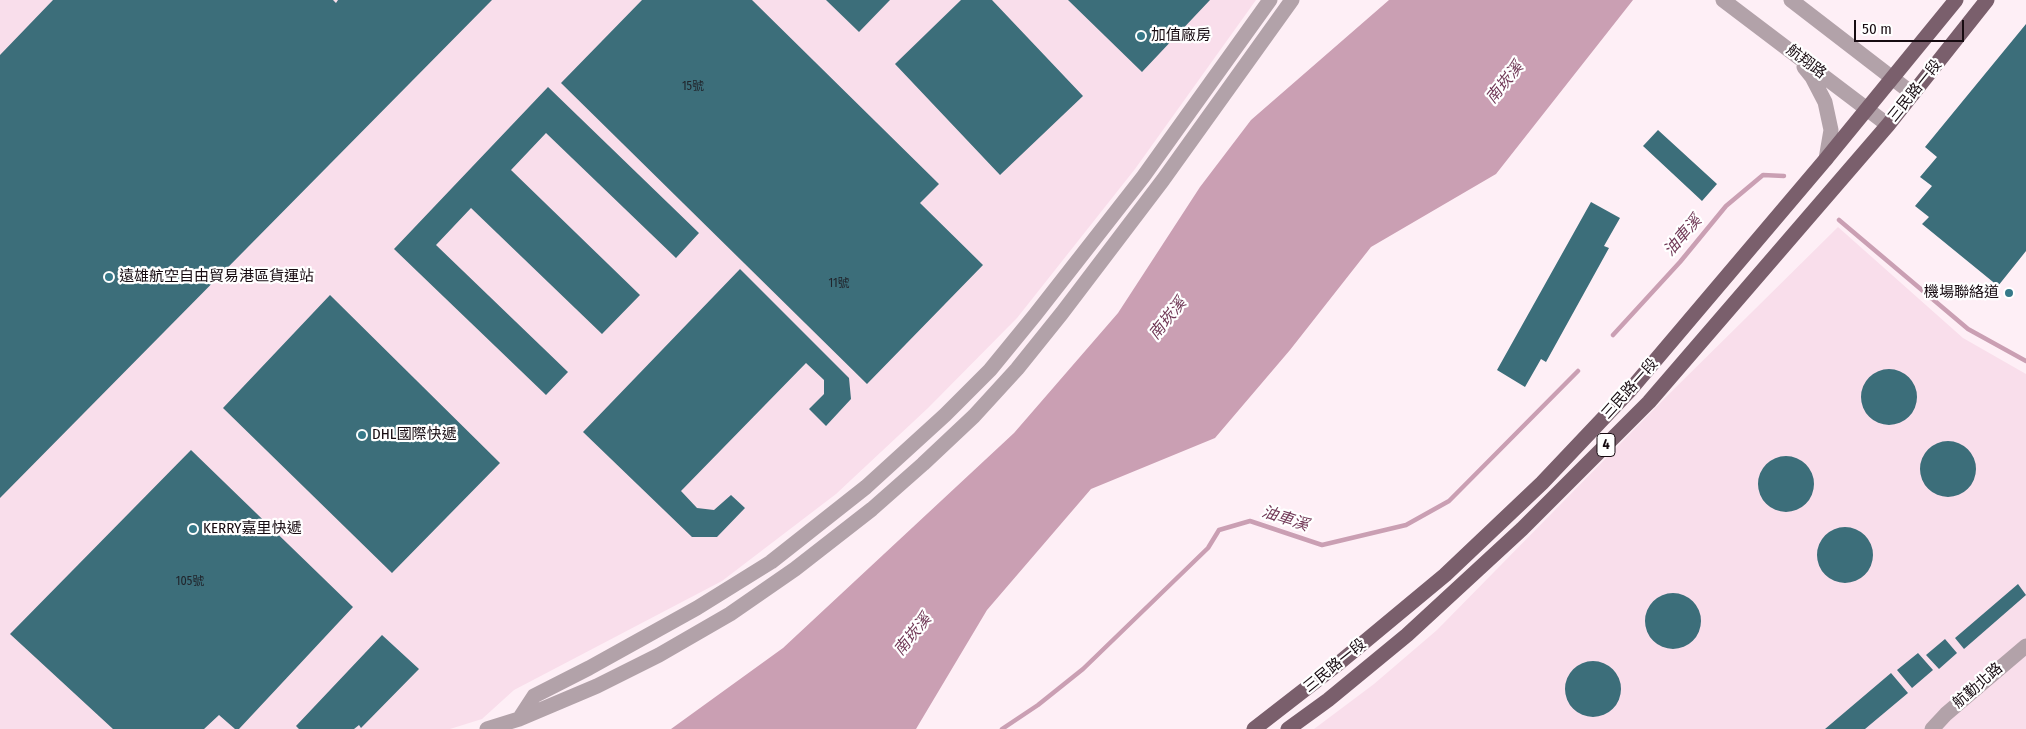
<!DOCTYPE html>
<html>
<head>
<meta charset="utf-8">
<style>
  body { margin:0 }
  #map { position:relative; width:2026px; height:729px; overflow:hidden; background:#feeff6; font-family:"Fira Sans Condensed",sans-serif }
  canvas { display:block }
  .scale { position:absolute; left:1854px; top:20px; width:110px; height:22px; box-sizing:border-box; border:2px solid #170b11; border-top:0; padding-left:6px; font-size:15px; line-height:18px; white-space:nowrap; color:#170b11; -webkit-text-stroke:4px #fff; paint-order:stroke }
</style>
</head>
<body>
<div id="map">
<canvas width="2026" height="729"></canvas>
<div class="scale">50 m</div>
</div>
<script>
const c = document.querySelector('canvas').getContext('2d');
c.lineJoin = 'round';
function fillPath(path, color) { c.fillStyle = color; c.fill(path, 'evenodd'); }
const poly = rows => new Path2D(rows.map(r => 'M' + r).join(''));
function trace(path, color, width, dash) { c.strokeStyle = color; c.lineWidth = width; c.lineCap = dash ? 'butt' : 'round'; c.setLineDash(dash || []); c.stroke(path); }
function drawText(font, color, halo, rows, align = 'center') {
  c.font = font + ' "Fira Sans Condensed","Noto Sans TC",sans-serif'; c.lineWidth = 4.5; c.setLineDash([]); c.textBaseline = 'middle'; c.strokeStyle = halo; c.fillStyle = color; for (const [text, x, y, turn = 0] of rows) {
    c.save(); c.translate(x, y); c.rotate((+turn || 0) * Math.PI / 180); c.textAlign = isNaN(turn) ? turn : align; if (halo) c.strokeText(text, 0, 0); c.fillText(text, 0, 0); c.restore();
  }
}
fillPath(poly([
  [0,0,1256,0,1135,169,1017,318,928,408,836,494,722,581,514,690,482,719,450,729,0,729],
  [1838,227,1963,338,2026,374,2026,729,1314,729,1374,684,1437,630,1668,395]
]), '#f9deeb');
fillPath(poly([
  [1389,0,1633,0,1496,174,1371,247,1290,350,1215,438,1091,489,987,610,916,729,671,729,783,648,1014,433,1118,313,1200,187,1251,120]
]), '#ca9fb3');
trace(poly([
  [1839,220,1968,329,2026,361],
  [1613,335,1680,262,1726,206,1763,175,1784,176],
  [1002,729,1038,705,1083,669,1208,548,1219,530,1250,521,1322,545,1406,525,1449,501,1578,371]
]), '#ca9fb3', 4.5);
fillPath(poly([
  [53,0,333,0,336,3,338,0,492,0,0,498,0,55],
  [642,0,752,0,939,184,920,203,983,265,867,384,561,83],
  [826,0,890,0,859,32],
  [961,0,992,0,1083,96,1000,175,895,64],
  [1068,0,1210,0,1142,72],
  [2026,24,2026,251,1998,286,1922,224,1929,217,1915,206,1932,186,1920,177,1937,157,1925,147],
  [548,87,699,233,676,258,546,133,511,170,640,295,602,334,471,208,436,245,568,372,546,395,394,249],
  [1658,130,1717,184,1702,201,1643,146],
  [1591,202,1620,218,1604,246,1609,248,1546,362,1541,359,1525,387,1497,370],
  [740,269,849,378,851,399,826,426,809,409,824,394,824,380,806,363,681,491,697,508,714,510,731,495,745,508,717,537,692,537,583,432],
  [330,295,500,463,392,573,223,408],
  '1861 397a28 28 0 1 1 56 0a28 28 0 1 1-56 0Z',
  '1920 469a28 28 0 1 1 56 0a28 28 0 1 1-56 0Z',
  [191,450,353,607,239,729,235,729,219,715,204,729,113,729,10,634],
  '1758 484a28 28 0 1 1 56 0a28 28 0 1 1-56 0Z',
  '1817 555a28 28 0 1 1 56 0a28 28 0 1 1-56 0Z',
  [2018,584,2026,595,1964,649,1955,638],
  '1645 621a28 28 0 1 1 56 0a28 28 0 1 1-56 0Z',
  [382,635,419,669,361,728,359,725,354,729,299,729,296,726],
  [1945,639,1957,653,1939,669,1926,655],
  [1918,653,1933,670,1912,688,1897,670],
  '1565 689a28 28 0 1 1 56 0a28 28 0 1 1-56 0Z',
  [1891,673,1908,693,1865,729,1825,729]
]), '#3c6e7a');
trace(poly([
  [1723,0,1888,125],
  [1791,0,1913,94],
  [1804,67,1812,77,1825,102,1831,130,1826,159],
  [519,719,534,696,589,668,697,608,771,562,866,487,945,415,990,370,1035,315,1143,177,1270,0],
  [487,729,519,719,597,686,659,655,730,614,795,569,872,509,923,464,974,416,1017,369,1062,313,1163,180,1292,0],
  [1932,729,1946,714,2026,646]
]), '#b2a2a9', 15);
trace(poly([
  [1254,729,1339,663,1445,575,1542,483,1631,389,1826,159,1956,0],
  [1288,729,1328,700,1407,635,1522,529,1649,402,1888,125,1987,0]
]), '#7a5f6c', 15);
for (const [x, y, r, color] of [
  [1141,36,5,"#367989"],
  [109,277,5,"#367989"],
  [2009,293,5,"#367989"],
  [362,435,5,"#367989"],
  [193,529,5,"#367989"]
]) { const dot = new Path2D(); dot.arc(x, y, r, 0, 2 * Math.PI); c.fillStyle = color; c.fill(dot); trace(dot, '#fff', 2); }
drawText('12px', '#20242b', null, [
  ["15號",693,87],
  ["11號",839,284],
  ["105號",190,582]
]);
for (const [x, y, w] of [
  [1606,445,18]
]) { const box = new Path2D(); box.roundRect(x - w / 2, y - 11.5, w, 23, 4); c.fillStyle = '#fff'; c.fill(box); trace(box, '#170b11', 1); }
drawText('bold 14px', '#170b11', null, [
  ["4",1606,445]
]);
drawText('15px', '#170b11', '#fff', [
  ["加值廠房",1151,36],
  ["遠雄航空自由貿易港區貨運站",119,277],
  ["機場聯絡道",1999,293,"right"],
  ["DHL國際快遞",372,435],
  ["KERRY嘉里快遞",203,529]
], 'left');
drawText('15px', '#170b11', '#fff', [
  ["航翔路",1806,62,37],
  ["三民路一段",1915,91,-51],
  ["三民路一段",1630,389,-48],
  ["三民路一段",1335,666,-39],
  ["航勤北路",1978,686,-41]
]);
drawText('italic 16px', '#713957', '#fff', [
  ["南崁溪",1505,83,-51],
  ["油車溪",1683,236,-49],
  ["南崁溪",1168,319,-51],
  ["油車溪",1285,519,18],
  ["南崁溪",913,635,-51]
]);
</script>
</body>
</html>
